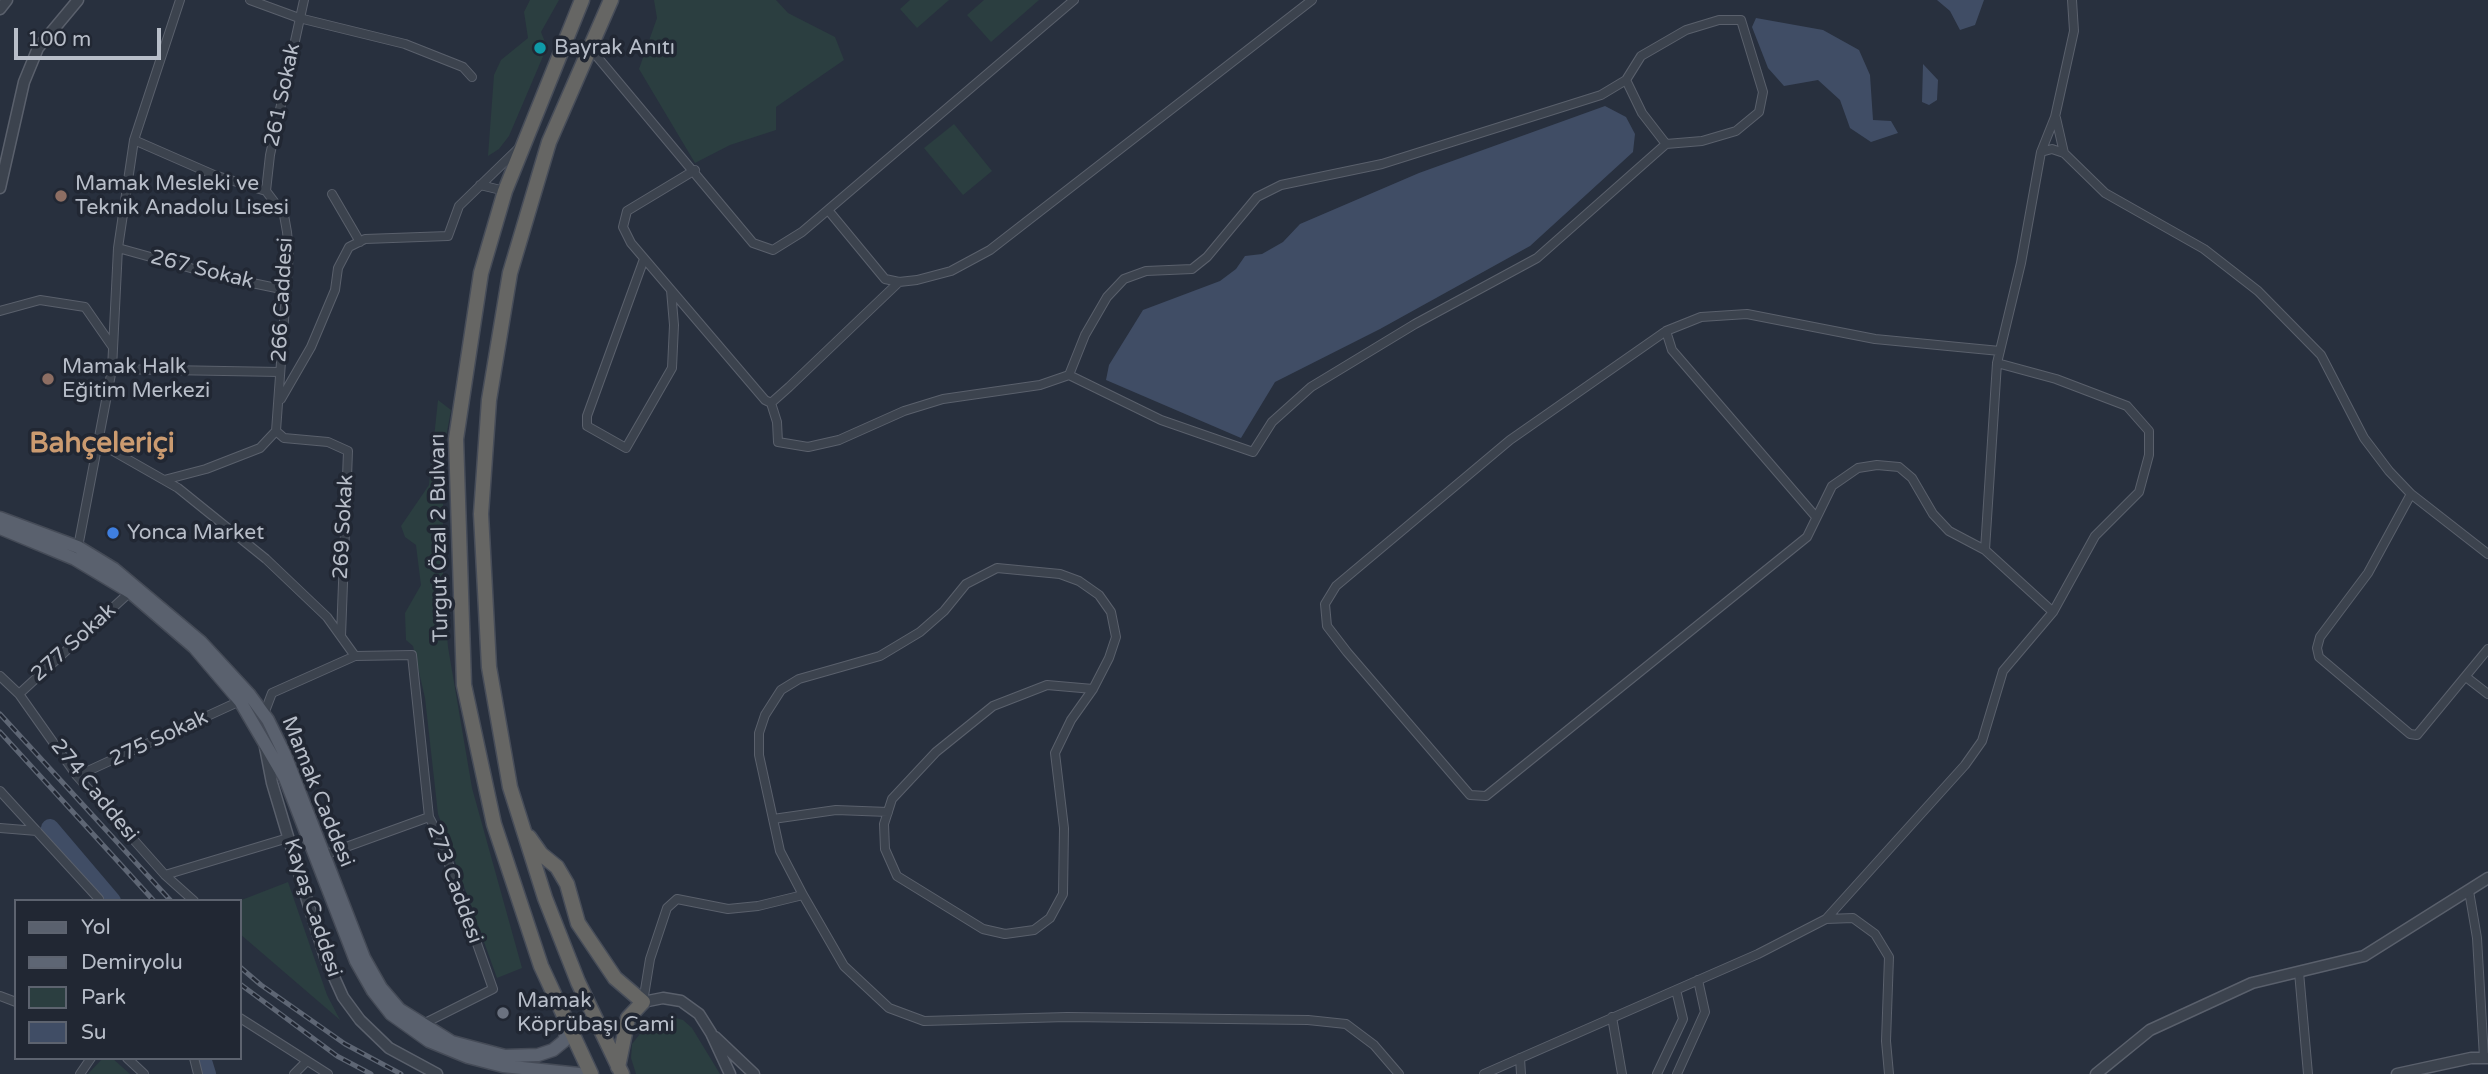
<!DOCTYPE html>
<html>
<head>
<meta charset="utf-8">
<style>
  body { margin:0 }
  #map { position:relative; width:2488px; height:1074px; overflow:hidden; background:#28303e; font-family:"Varela Round",sans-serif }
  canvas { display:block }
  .legend { position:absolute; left:14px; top:899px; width:228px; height:161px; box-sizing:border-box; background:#212733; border:2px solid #5d636f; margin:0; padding:9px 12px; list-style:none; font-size:21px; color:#b8bec9 }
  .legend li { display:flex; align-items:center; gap:14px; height:35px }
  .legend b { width:35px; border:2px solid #5d636f }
  .scale { position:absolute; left:14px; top:28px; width:147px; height:32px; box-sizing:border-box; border:4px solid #b8bec9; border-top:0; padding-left:9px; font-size:21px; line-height:24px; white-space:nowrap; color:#b8bec9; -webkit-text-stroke:5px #212733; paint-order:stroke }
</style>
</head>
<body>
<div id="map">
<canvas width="2488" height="1074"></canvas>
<ul class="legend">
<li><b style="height:9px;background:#5a616e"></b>Yol</li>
<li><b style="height:9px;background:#5e6674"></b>Demiryolu</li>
<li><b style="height:19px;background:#2b3e40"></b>Park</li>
<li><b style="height:19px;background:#404d65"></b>Su</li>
</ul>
<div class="scale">100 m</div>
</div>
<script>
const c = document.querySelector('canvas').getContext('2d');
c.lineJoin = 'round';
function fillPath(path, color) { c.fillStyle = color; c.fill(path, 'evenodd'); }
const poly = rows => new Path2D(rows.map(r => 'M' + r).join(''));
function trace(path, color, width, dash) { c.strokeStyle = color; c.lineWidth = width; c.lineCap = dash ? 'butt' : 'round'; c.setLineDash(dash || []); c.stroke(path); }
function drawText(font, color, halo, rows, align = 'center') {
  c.font = font + ' "Varela Round",sans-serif'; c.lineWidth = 7; c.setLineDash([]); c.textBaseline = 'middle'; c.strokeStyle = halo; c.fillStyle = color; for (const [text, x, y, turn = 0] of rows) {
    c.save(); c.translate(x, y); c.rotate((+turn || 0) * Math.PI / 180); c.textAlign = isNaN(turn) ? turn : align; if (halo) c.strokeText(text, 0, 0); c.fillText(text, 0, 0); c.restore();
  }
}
fillPath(poly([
  [530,0,559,0,541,32,547,47,509,136,499,149,488,156,494,75,501,60,528,38,524,12],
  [654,0,776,0,788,13,835,37,844,60,776,107,776,130,730,145,695,163,639,69,657,18],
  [910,0,949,0,917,28,900,9],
  [984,0,1039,0,991,42,967,15],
  [954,124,992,171,963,195,924,148],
  [438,400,451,410,440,470,443,493,443,592,448,647,472,788,522,968,497,978,438,814,425,698,413,646,406,640,405,613,421,585,416,545,405,537,401,526,429,485],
  [288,882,327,995,340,1020,240,934,239,901],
  [669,1016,683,1020,692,1028,720,1074,636,1074,631,1058,632,1044,647,1025],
  [103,1058,112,1058,130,1074,88,1074]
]), '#2b3e40');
fillPath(poly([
  [1937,0,1984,0,1975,25,1960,30,1950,11],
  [1756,18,1823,30,1859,50,1870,75,1873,120,1891,121,1898,133,1871,142,1850,128,1840,100,1818,80,1784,86,1768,68,1752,27],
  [1923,64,1938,80,1937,100,1929,105,1922,102],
  [1605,106,1626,117,1635,134,1633,152,1530,246,1380,329,1275,382,1241,438,1106,380,1109,365,1143,310,1220,281,1236,269,1245,256,1262,254,1283,242,1300,224,1419,173]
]), '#404d65');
trace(poly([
  [50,828,112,901],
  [202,1058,207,1074]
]), '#404d65', 18);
const minor = poly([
  [250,0,299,18,405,44,463,67,472,77],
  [589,47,753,243,773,250,802,232,1074,0],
  [1626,80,1642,113,1666,144],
  [2056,118,2064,153],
  [134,140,214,175,266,191,284,215,287,232,289,252,276,431,260,448,206,469,164,480],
  [2041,152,2052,149,2064,153,2105,193,2204,249,2258,291,2321,355,2364,438,2389,471,2411,494,2488,554],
  [695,170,627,211,623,227,631,243,765,400,771,403,789,387,899,282],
  [480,185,505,191],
  [266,191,270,155,304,0],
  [332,194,360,242],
  [828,210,885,279,899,282,917,280,951,271,990,250,1312,0],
  [118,248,223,277,286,290],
  [644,259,587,416,587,426,626,448,672,368,674,325,671,290],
  [0,311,40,300,85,307,112,346],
  [1666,331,1672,350,1816,517],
  [112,369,280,372],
  [281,399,311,347,335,290,338,268,349,247,365,239,448,236,459,206,520,147],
  [771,403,777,422,778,442,808,447,839,440,904,411,943,399,1040,385,1069,375,1161,420,1253,452,1272,422,1311,387,1415,324,1537,258,1666,144,1702,141,1736,131,1759,112,1763,92,1741,20,1719,20,1686,30,1641,56,1626,80,1601,95,1382,164,1281,185,1257,197,1207,257,1192,269,1146,271,1124,279,1107,297,1085,335,1069,375],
  [276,431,284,438,328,442,348,451,341,636],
  [99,443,178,488,266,559,327,617,355,656],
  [2411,494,2368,573,2320,637,2317,648,2319,657,2410,734,2417,735,2488,649],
  [78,547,112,369,118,248,134,140,180,0],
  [1985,550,1949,531,1933,514,1912,478,1899,467,1877,465,1858,468,1832,486,1807,537,1486,796,1470,795,1347,652,1327,626,1325,604,1336,586,1510,440,1666,331,1701,317,1747,314,1875,339,2000,351],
  [2053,612,1985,550,1997,363,2021,263,2041,152,2055,117,2074,31,2072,0],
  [0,676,19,694,77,776,165,875,194,901],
  [2466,677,2488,694],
  [19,694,130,592],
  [264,714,272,693,355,656,412,655,429,817,439,836,493,989,421,1025],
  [77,776,240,701],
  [0,791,99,899],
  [773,819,836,810,888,812],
  [0,828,37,831],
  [324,855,429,817],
  [165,875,288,838],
  [2469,891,2477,938,2484,1058],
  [803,895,844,966,889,1008,924,1021,1067,1017,1308,1020,1346,1024,1374,1045,1399,1074],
  [1826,919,1965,765,1982,741,2003,671,2053,612,2095,536,2139,492,2149,455,2149,431,2127,406,2056,379,1997,363],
  [2299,972,2308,1074],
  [0,996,16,1002],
  [643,1002,650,959,667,908,677,899,728,909,758,906,803,895,780,851,759,755,759,733,765,715,781,690,799,679,880,656,920,632,944,611,966,584,997,568,1060,574,1079,581,1099,595,1111,612,1116,637,1109,658,1093,689,1071,720,1055,753,1064,828,1063,894,1050,918,1034,930,1005,934,983,929,897,876,885,849,884,824,892,799,936,752,993,706,1047,685,1093,689],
  [1612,1017,1622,1074],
  [240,1018,328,1074],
  [127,1058,144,1074],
  [194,1058,198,1074],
  [1520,1058,1521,1074],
  [80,1074,91,1058],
  [294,1074,307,1061],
  [1484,1074,1758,954,1826,919,1853,918,1875,934,1889,957,1886,1041,1889,1074],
  [1657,1074,1683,1019,1676,990],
  [1677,1074,1705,1012,1698,980]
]);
const tertiary = poly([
  [0,9,7,0],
  [0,188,24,82,38,48,78,0],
  [265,747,272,783,307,900,325,957,343,997,360,1020,389,1048,437,1074],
  [643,1002,663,998,681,1001,699,1014,711,1033,730,1074],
  [715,1037,754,1074],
  [2096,1074,2150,1030,2252,983,2364,956,2488,878],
  [2397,1074,2471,1058,2488,1058]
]);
const primary = poly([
  [0,518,78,547,114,569,201,642,249,694,268,720,285,755,364,958,381,988,399,1009,452,1042,505,1056,538,1055,553,1050,564,1041,568,1029],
  [0,528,75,559,130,592,194,647,240,701,285,778,356,961,373,991,391,1014,429,1041,468,1057,503,1066,579,1074]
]);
const trunk = poly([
  [582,0,505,191,481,273,456,439,464,685,494,824,541,966,591,1074],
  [611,0,549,142,510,273,489,400,481,514,489,667,510,787,545,898,578,982,622,1074],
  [529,837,541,854,557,867,567,884,578,923,615,978,643,1002,628,1018,618,1067]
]);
trace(minor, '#5a606c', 10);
trace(tertiary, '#5a606c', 13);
trace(primary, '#454b57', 15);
trace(trunk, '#474d59', 17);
trace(minor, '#3c434e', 8);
trace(tertiary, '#3c434e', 10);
trace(primary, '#5a616e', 12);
trace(trunk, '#666664', 14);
const rail = poly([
  [0,714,171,901],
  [0,732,154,901],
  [240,967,261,985,345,1044,401,1074],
  [240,984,337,1056,371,1074]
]);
trace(rail, '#5e6674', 5);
trace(rail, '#212733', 2.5, [8]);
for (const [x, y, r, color] of [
  [540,48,7,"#0f9aa8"],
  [61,196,7,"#8d6e63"],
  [48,379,7,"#8d6e63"],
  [113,533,7,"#3f7fe0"],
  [503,1013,7,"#6b7280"]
]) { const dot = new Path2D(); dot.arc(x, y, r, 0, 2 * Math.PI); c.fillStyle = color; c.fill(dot); trace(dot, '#212733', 2.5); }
drawText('21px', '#b8bec9', '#212733', [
  ["Bayrak Anıtı",554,48],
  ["Mamak Mesleki ve",75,184],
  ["Teknik Anadolu Lisesi",75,208],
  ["Mamak Halk",62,367],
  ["Eğitim Merkezi",62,391],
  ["Yonca Market",127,533],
  ["Mamak",517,1001],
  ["Köprübaşı Cami",517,1025]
], 'left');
drawText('21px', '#b8bec9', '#212733', [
  ["261 Sokak",283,95,-78],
  ["267 Sokak",202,270,14],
  ["266 Caddesi",283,300,-87],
  ["269 Sokak",344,527,-87],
  ["Turgut Özal 2 Bulvarı",440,538,-91],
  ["277 Sokak",74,643,-42],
  ["275 Sokak",159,739,-25],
  ["274 Caddesi",94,791,51],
  ["Mamak Caddesi",317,792,68],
  ["273 Caddesi",454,884,70],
  ["Kayaş Caddesi",312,908,72]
]);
drawText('bold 28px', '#cb9b70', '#212733', [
  ["Bahçeleriçi",102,445]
]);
</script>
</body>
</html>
